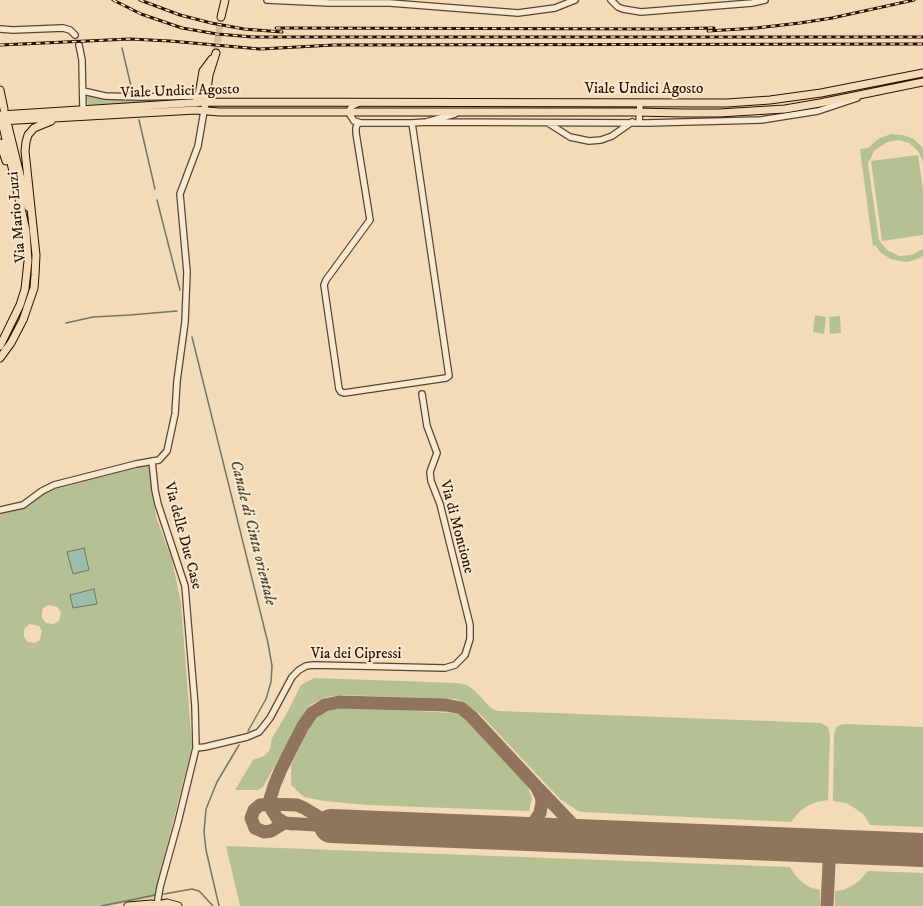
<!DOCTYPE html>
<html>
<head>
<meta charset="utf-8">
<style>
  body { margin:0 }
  canvas { display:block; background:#f3dbb7 }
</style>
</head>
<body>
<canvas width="923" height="906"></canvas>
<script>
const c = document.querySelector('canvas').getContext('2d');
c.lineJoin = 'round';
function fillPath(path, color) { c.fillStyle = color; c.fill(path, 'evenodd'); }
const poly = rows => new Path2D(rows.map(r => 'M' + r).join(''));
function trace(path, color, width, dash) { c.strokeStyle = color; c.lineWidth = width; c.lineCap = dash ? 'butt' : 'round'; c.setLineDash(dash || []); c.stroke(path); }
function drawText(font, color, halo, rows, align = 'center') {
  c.font = font + ' "IM FELL DW Pica",serif'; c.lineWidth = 4; c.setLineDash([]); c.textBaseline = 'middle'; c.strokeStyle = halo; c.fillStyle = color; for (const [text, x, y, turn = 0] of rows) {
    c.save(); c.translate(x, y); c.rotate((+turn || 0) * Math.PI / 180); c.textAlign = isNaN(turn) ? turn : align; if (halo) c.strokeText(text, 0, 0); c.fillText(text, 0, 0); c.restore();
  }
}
fillPath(poly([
  [923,76,923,79,831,98,830,95],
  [89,94,127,98,131,100,197,99,88,105,87,98],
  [891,134,903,135,909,137,914,139,923,148,923,162,918,151,909,143,899,140,887,142,874,151,868,164,879,240,887,250,899,256,912,255,923,249,923,256,917,259,908,262,899,261,891,259,881,253,875,245,873,246,865,188,860,149,868,148,878,139],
  [918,155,923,190,923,235,882,241,871,161],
  [815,315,826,317,824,334,813,332],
  [840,316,841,333,830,334,829,317],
  [147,465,149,466,156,517,172,560,181,603,192,747,154,897,109,906,0,906,0,512,25,506,30,503,39,494,55,486],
  [48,605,57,607,61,612,59,621,53,624,46,623,42,618,42,611,43,608],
  [30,624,39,626,42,631,40,640,35,643,28,642,24,637,24,631,25,628],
  [314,678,457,683,467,685,475,691,490,707,494,710,499,711,821,723,828,727,830,736,828,800,817,802,809,805,799,812,791,822,582,812,578,811,560,799,480,714,463,702,455,699,343,695,327,697,312,704,306,709,263,787,258,790,235,790,253,760,264,756,270,750,272,738,286,715,301,685],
  [346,707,452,713,463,716,528,786,532,799,529,811,367,805,324,801,304,797,291,785,291,765,311,725,318,717,331,709],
  [846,724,923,727,923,827,870,825,864,815,856,809,846,803,833,801,834,733,836,728,840,725],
  [226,846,790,867,795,875,802,882,809,887,820,890,820,906,240,906],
  [868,871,923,873,923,906,835,906,835,891,843,890,852,886,859,881]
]), '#b5c192');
const water = poly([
  [84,548,89,570,73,574,67,552,84,548],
  [94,589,97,604,73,608,70,595,94,589]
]);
fillPath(water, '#9dbca9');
trace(water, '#707765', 1);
trace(poly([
  [122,48,131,86],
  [139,120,155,189],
  [157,200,180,290],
  [66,323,93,317,130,315,177,311],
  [192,337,268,643,272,666,271,682,266,699,248,731],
  [164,894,192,889,199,891,202,894,213,906],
  [101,906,155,895],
  [219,906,206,850,204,832,206,809,217,782,239,745]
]), '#707765', 1.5);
trace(poly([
  [539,789,575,827,589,834,612,837],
  [293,824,285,823,277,818,272,810,270,799,274,786,281,769,303,726,312,713,325,705,339,702,446,705,461,708,471,716,536,786,541,796,542,802,540,813,533,824,528,828,516,834],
  [331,826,284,823,271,831,264,832,255,828,251,818,254,810,260,805,270,804,297,805,304,808,329,823,354,827],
  [812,845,825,853,828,857,829,863,832,854,844,846],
  [827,906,829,863]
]), '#90755c', 13);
trace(poly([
  [331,826,923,850]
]), '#90755c', 34);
trace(poly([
  [75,35,79,45]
]), '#d5bc9c', 5.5, [5.5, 3]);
trace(poly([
  [216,53,221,17]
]), '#d5bc9c', 7, [7, 3.5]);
const minor = poly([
  [267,0,330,3,390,3,518,13,555,8,575,0],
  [611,0,618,7,623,9,641,12,752,3,765,0],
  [0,29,13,30,63,28,70,30,75,35],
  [79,45,82,60,83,110],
  [83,91,105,96,139,97,202,96],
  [359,103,352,106,350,109,349,113,354,121,361,123,412,123,426,122,455,114],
  [358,122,356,128,356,133,370,220,326,280,324,285,339,389,341,392,344,393,446,378,449,376,412,123],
  [426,122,647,123,761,120,818,111,857,98],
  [639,122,640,103],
  [548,123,570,137,589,141,601,140,612,136,632,122],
  [152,461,155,490,158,504,185,586,195,706,196,748,178,822,160,887,157,905],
  [0,510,23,505,42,491,54,485,136,464,159,460,167,451,175,414,177,381,185,322,187,272,180,194,198,146,204,111],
  [196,748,205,747,247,737,259,732,270,718,292,677,299,670,306,666,313,665,445,668,455,665,465,655,470,639,470,625,440,504,431,481,430,472,437,453,427,426,422,394]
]);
const major = poly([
  [221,17,225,0],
  [0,90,4,109],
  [195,102,198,100,203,71,212,59],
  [205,105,209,75,216,53],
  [0,115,205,102,727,103,770,100,821,93,923,73],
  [0,121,196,110,219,112,634,112,683,113,719,113,785,109,820,103,923,82],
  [8,126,28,207],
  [0,143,6,161],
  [0,346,20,305,25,289,28,261,26,231,3,126],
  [0,358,11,343,23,320,34,288,35,275,36,255,25,151,26,142,28,135,34,128,51,121],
  [157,905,167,903,178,906],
  [128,906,151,904,163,906]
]);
trace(minor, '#5e422e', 8);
trace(major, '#2c0f00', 9);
trace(minor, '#f7e8d0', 5.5);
trace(major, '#f3dbb7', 7);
const rail = poly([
  [113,0,141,14,182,28,217,34,253,37,923,37],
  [140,0,180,15,211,23,244,29,282,32],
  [276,28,663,29,714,28],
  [708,31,756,28,800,23,832,18,914,0],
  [0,45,130,39,170,41,260,49,334,45,923,44]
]);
trace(rail, '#2c0f00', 3);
trace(rail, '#f7e8d0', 1.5, [4.5]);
drawText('15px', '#2c0f00', '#f7e8d0', [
  ["Viale Undici Agosto",644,90],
  ["Viale Undici Agosto",180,92,-2],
  ["Via Mario Luzi",18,217,-95],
  ["Via di Montione",456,527,75],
  ["Via delle Due Case",182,536,75],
  ["Via dei Cipressi",356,655]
]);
drawText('italic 16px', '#544c3b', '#f7e8d0', [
  ["Canale di Cinta orientale",252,533,76]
]);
</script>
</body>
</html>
